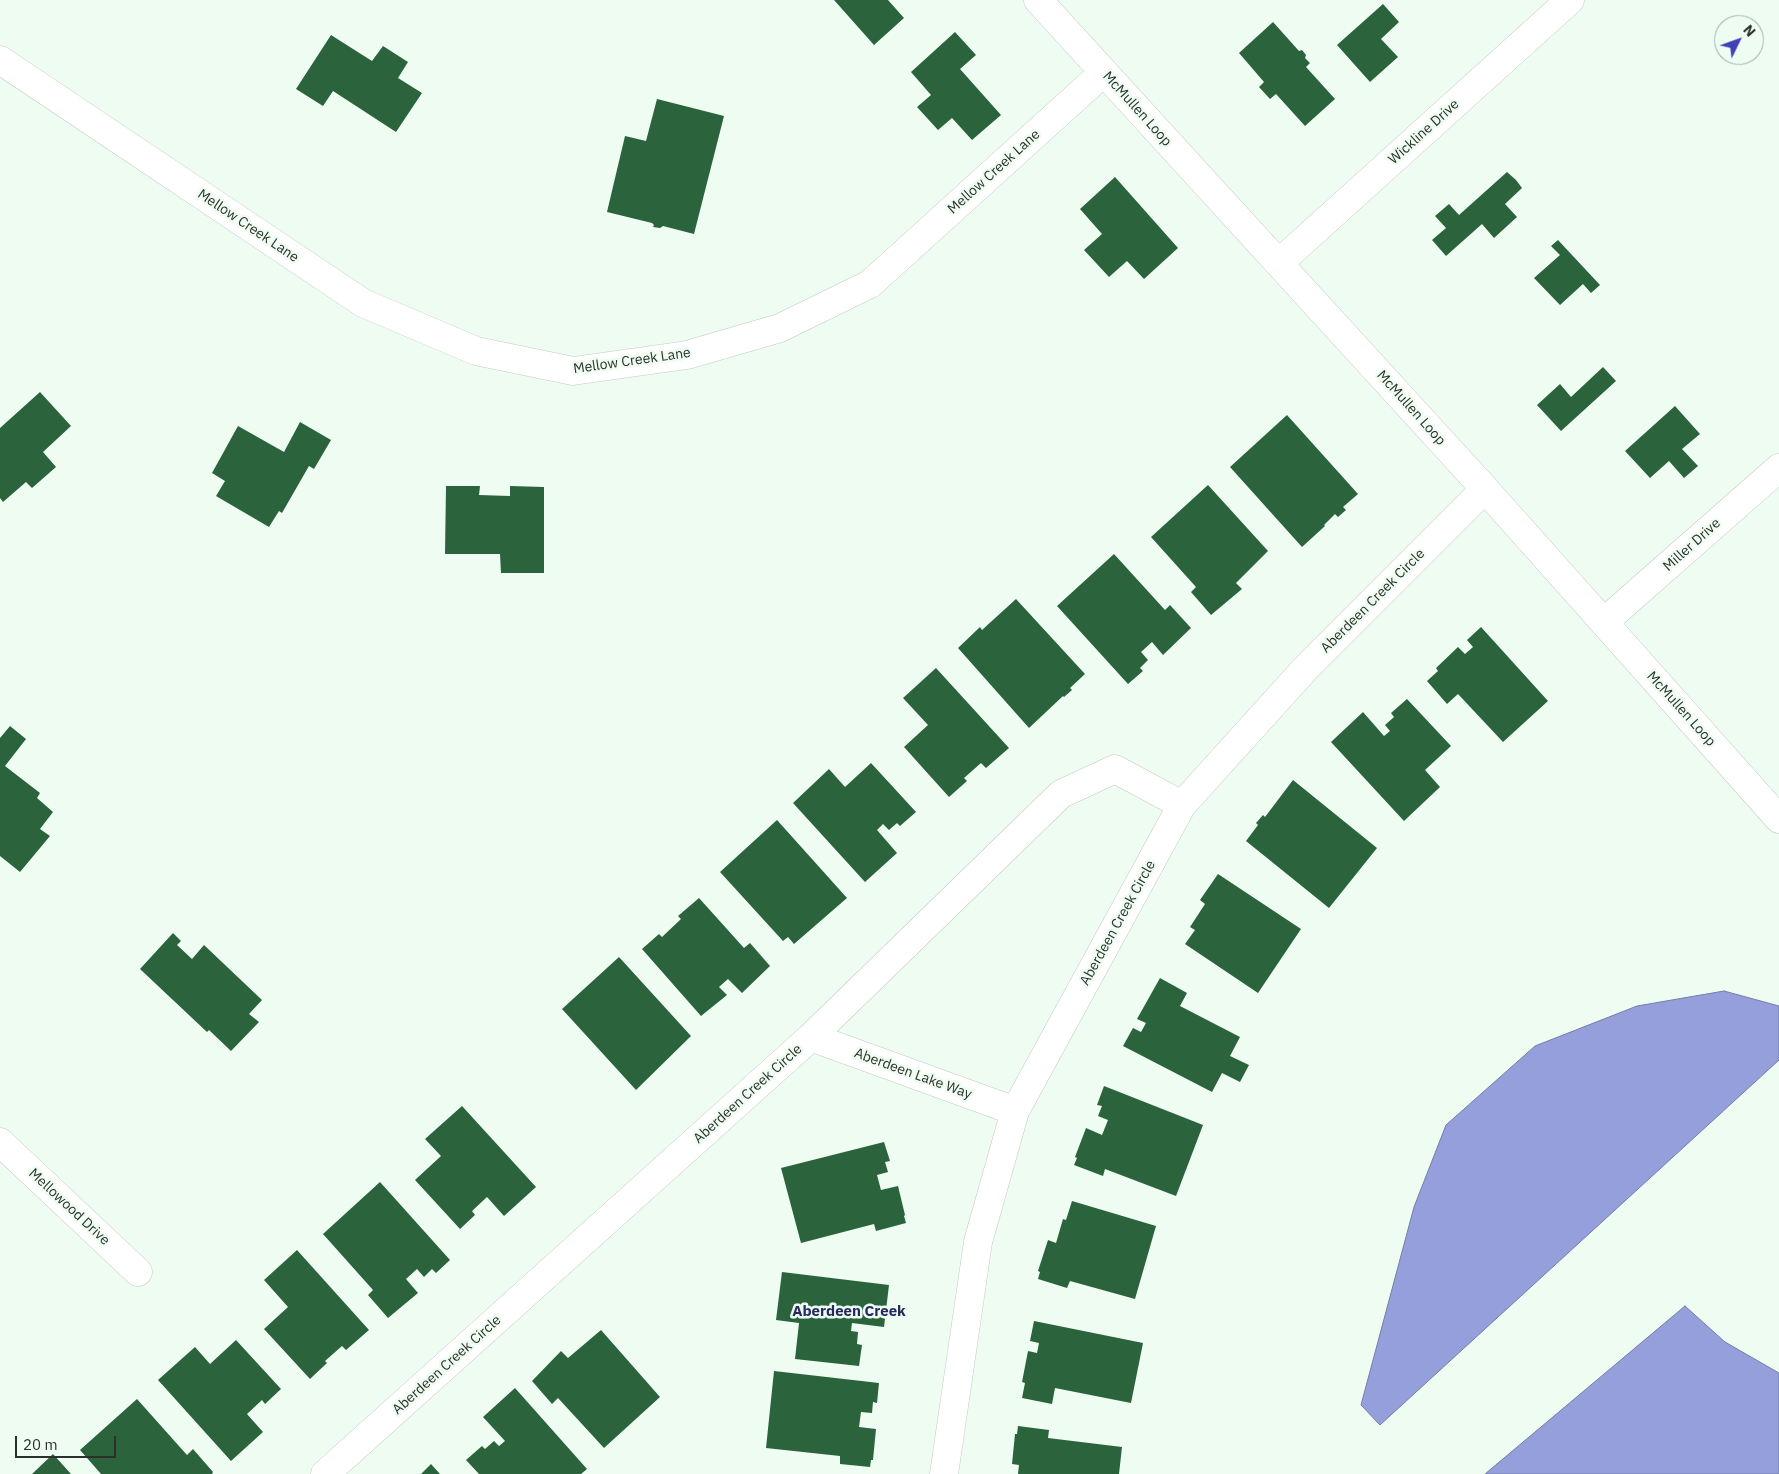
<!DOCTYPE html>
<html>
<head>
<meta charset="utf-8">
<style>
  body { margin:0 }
  #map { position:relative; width:1779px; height:1474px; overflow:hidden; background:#effcf1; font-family:"IBM Plex Sans",sans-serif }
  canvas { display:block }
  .north { position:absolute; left:1714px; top:15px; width:50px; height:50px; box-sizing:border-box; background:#effcf1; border:1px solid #a1aaa2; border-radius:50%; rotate:48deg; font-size:14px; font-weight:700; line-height:20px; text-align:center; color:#2b302c }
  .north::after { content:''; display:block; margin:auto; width:18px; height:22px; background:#3f42b6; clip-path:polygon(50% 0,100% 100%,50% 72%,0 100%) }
  .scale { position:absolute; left:15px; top:1436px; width:101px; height:22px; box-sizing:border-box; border:2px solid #2b302c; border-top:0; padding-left:6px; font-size:15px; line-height:18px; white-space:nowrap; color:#2b302c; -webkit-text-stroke:4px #effcf1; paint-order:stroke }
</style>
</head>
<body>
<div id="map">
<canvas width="1779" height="1474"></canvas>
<div class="north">N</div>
<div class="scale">20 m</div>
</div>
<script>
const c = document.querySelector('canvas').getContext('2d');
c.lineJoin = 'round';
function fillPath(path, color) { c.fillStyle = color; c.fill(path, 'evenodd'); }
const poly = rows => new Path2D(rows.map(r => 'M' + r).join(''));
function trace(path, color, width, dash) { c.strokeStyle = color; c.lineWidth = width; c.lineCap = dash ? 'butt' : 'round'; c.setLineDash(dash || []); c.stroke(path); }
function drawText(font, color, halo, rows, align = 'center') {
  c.font = font + ' "IBM Plex Sans",sans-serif'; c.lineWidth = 5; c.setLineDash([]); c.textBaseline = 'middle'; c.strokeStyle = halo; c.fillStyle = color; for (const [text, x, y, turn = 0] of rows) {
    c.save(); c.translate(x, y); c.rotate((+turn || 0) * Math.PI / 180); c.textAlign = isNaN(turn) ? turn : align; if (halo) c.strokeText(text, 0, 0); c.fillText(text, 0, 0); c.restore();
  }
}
const water = poly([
  [1724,991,1779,1006,1779,1060,1380,1425,1361,1405,1414,1207,1446,1125,1535,1046,1637,1006,1724,991],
  [1685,1306,1725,1342,1779,1373,1779,1474,1485,1474,1685,1306]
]);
fillPath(water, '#949fdb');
trace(water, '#747ea6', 1);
fillPath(poly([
  [834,0,888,0,904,18,874,45],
  [1383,4,1399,22,1381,39,1398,57,1370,82,1337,45],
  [1273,22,1299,51,1302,50,1306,55,1305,58,1310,63,1306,67,1335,99,1305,126,1276,94,1270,99,1259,87,1264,82,1239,53],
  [955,32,976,55,960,69,1001,115,972,140,952,118,938,130,917,107,931,95,911,72],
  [331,35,372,61,383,46,408,62,398,78,422,93,396,132,333,91,323,106,296,89],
  [657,99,724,116,694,234,663,226,660,228,653,227,654,225,652,223,607,212,625,136,646,141],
  [1507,172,1516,180,1522,188,1505,204,1517,217,1494,238,1482,224,1446,256,1432,240,1446,228,1435,216,1449,204,1459,215],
  [1115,177,1178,248,1144,279,1127,261,1109,277,1084,250,1102,234,1080,209],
  [1558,240,1600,285,1591,293,1583,284,1560,305,1534,278,1560,255,1551,246],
  [1603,367,1616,381,1561,431,1537,405,1560,384,1571,397],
  [40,392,71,426,43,452,56,467,32,488,26,482,3,502,0,498,0,428],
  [1675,406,1700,434,1682,449,1698,466,1684,478,1669,461,1650,478,1625,451],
  [1287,415,1358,494,1343,507,1346,510,1338,517,1335,514,1324,525,1325,526,1302,547,1230,467],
  [300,422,331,440,314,469,309,466,282,513,279,511,269,527,216,496,225,481,212,473,238,426,284,452],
  [1208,485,1268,551,1236,583,1242,589,1211,615,1191,592,1196,587,1151,537],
  [446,486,480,486,479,495,510,496,510,486,544,487,544,573,501,573,500,554,445,554],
  [1114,554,1165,610,1170,605,1191,628,1163,655,1152,642,1141,652,1148,660,1140,668,1143,671,1128,684,1057,606],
  [1016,599,1085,674,1070,688,1072,690,1064,697,1063,696,1029,728,958,648,980,627,982,630],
  [1481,627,1548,701,1503,742,1458,694,1447,704,1427,681,1438,671,1436,668,1458,647,1465,654,1473,647,1467,640],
  [936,668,1009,748,986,768,981,763,964,778,967,781,949,797,904,747,928,725,903,698],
  [1407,699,1451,746,1425,770,1440,787,1404,821,1331,742,1363,712,1384,736,1390,731,1385,725,1394,717,1391,713],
  [10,726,26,739,5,766,40,793,37,798,53,812,40,829,50,836,20,872,0,856,0,738],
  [871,763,916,812,900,826,897,823,889,830,883,824,877,830,897,853,865,882,793,803,829,769,845,787],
  [1293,780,1377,848,1329,908,1246,841,1258,825,1256,823,1263,815,1265,817],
  [777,820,847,898,794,944,788,937,783,941,720,872],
  [1218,874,1301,929,1258,993,1185,944,1195,930,1190,927,1205,904,1200,900],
  [699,898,744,948,750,943,770,966,742,993,728,979,719,987,727,995,701,1016,642,949,659,934,662,937,681,919,678,916],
  [173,933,181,941,177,945,192,959,204,945,262,1000,249,1014,259,1022,231,1051,209,1030,207,1032,140,969],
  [619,957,691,1036,636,1090,562,1009],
  [1160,978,1187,993,1180,1006,1240,1037,1230,1056,1249,1065,1240,1082,1222,1073,1212,1092,1123,1046,1133,1028,1141,1032,1146,1023,1137,1019],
  [1104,1086,1203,1125,1176,1196,1105,1169,1103,1176,1074,1165,1077,1158,1075,1157,1086,1128,1102,1135,1108,1120,1098,1116,1102,1106,1097,1105],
  [462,1106,536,1187,504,1216,487,1197,472,1211,475,1215,460,1229,415,1180,441,1156,425,1139],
  [884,1142,890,1161,885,1162,888,1172,877,1175,881,1190,898,1186,905,1215,904,1216,906,1223,876,1231,874,1224,801,1243,781,1168],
  [380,1182,450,1260,436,1273,432,1269,424,1277,417,1269,406,1279,418,1293,388,1318,368,1295,373,1290,323,1234],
  [1072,1201,1156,1226,1135,1299,1070,1281,1067,1288,1038,1279,1040,1272,1038,1271,1048,1240,1056,1243,1063,1219,1066,1220],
  [297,1250,369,1330,346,1350,342,1346,325,1361,327,1363,310,1379,264,1329,288,1307,264,1280],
  [782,1272,889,1285,884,1327,852,1323,851,1331,858,1332,857,1344,862,1345,859,1366,795,1359,799,1323,776,1320],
  [1034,1321,1143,1343,1131,1403,1055,1388,1052,1404,1022,1398,1025,1383,1022,1382,1028,1351,1037,1353,1039,1343,1030,1341],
  [601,1330,660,1397,604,1448,558,1398,552,1404,532,1381,561,1351,568,1358],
  [236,1340,281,1389,265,1404,262,1400,247,1414,263,1432,231,1461,158,1380,195,1347,210,1364],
  [774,1371,879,1383,877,1403,873,1402,872,1413,861,1412,859,1427,876,1429,873,1460,871,1460,870,1467,840,1464,840,1456,766,1448],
  [515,1388,587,1469,581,1474,479,1474,466,1460,482,1446,485,1449,494,1441,499,1446,505,1441,483,1417],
  [137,1399,187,1455,193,1449,213,1472,212,1474,101,1474,80,1450],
  [1018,1426,1049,1430,1048,1438,1122,1447,1119,1474,1018,1474,1019,1465,1012,1464,1015,1434,1017,1434],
  [53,1454,71,1474,32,1474],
  [431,1464,440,1474,421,1474]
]), '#2a633c');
const street = poly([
  [0,60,363,303,476,351,573,371,687,355,780,328,870,284,1104,72],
  [1279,263,1570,0],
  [1604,622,1779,468],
  [811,1037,1015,1111],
  [0,1142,138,1272],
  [325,1474,811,1037,1061,794,1115,769,1182,805],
  [944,1474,978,1242,1015,1111,1182,805,1305,669,1485,489]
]);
const secondary = poly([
  [1038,0,1485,489,1779,819]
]);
trace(street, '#c0ccc2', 29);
trace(secondary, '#c0ccc2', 29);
trace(street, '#fff', 28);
trace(secondary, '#fff', 28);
drawText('14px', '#2b302c', '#effcf1', [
  ["McMullen Loop",1137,109,48],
  ["Wickline Drive",1424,132,-42],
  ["Mellow Creek Lane",994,172,-42],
  ["Mellow Creek Lane",248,226,34],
  ["Mellow Creek Lane",632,361,-8],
  ["McMullen Loop",1411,408,48],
  ["Miller Drive",1692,545,-42],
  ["Aberdeen Creek Circle",1373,601,-45],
  ["McMullen Loop",1681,709,48],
  ["Aberdeen Creek Circle",1118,923,-61],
  ["Aberdeen Lake Way",913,1074,20],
  ["Aberdeen Creek Circle",748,1094,-42],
  ["Mellowood Drive",69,1207,43],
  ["Aberdeen Creek Circle",447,1365,-42]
]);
drawText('bold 15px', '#242962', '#effcf1', [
  ["Aberdeen Creek",849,1312]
]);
</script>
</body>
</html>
